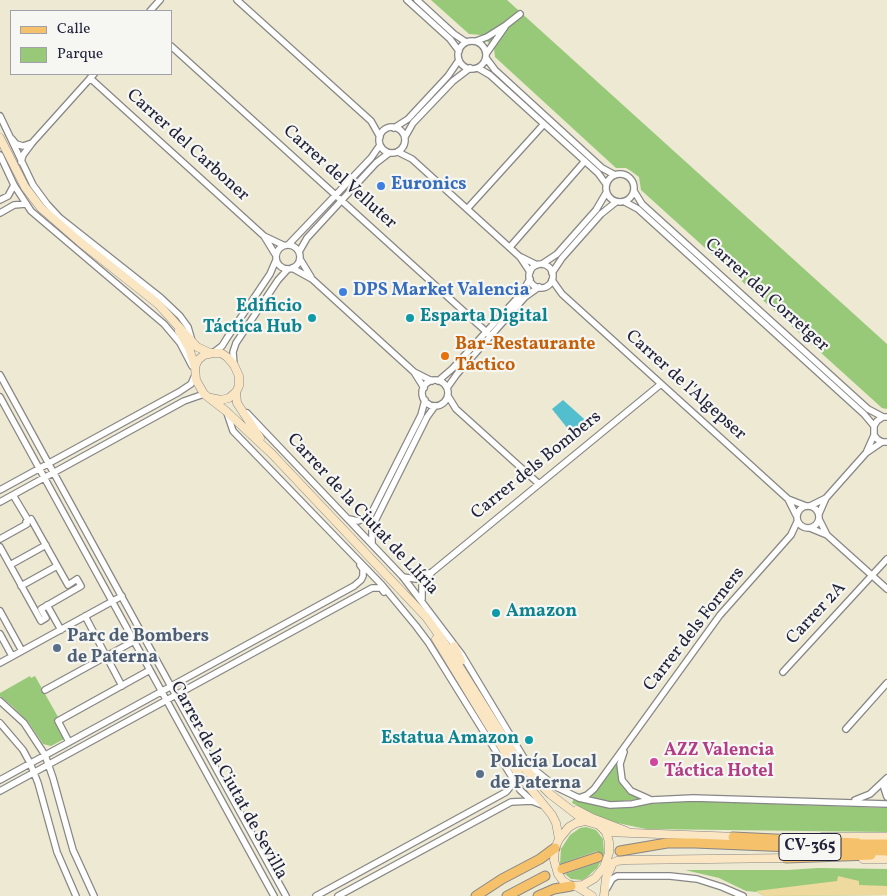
<!DOCTYPE html>
<html>
<head>
<meta charset="utf-8">
<style>
  body { margin:0 }
  #map { position:relative; width:887px; height:896px; overflow:hidden; background:#ede9d2; font-family:Vollkorn,serif }
  canvas { display:block }
  .legend { position:absolute; left:10px; top:10px; width:162px; height:65px; box-sizing:border-box; background:#f6f6f2; border:1px solid #a1a1a9; margin:0; padding:6px 9px; list-style:none; font-size:15px; color:#22223b }
  .legend li { display:flex; align-items:center; gap:10px; height:25px }
  .legend b { width:25px; border:1px solid #a1a1a9 }
</style>
</head>
<body>
<div id="map">
<canvas width="887" height="896"></canvas>
<ul class="legend">
<li><b style="height:6px;background:#f5c16b"></b>Calle</li>
<li><b style="height:14px;background:#97c979"></b>Parque</li>
</ul>
</div>
<script>
const c = document.querySelector('canvas').getContext('2d');
c.lineJoin = 'round';
function fillPath(path, color) { c.fillStyle = color; c.fill(path, 'evenodd'); }
const poly = rows => new Path2D(rows.map(r => 'M' + r).join(''));
function trace(path, color, width, dash) { c.strokeStyle = color; c.lineWidth = width; c.lineCap = dash ? 'butt' : 'round'; c.setLineDash(dash || []); c.stroke(path); }
function drawText(font, color, halo, rows, align = 'center') {
  c.font = font + ' Vollkorn,serif'; c.lineWidth = 4.5; c.setLineDash([]); c.textBaseline = 'middle'; c.strokeStyle = halo; c.fillStyle = color; for (const [text, x, y, turn = 0] of rows) {
    c.save(); c.translate(x, y); c.rotate((+turn || 0) * Math.PI / 180); c.textAlign = isNaN(turn) ? turn : align; if (halo) c.strokeText(text, 0, 0); c.fillText(text, 0, 0); c.restore();
  }
}
fillPath(poly([
  [431,0,507,0,887,344,887,409,882,408,641,190,639,177,631,171,626,168,616,168,495,57,494,48,481,35,469,34],
  [30,676,31,678,35,676,58,717,55,722,64,739,51,746,43,744,29,723,12,706,0,696,0,693],
  [617,762,618,773,622,784,627,790,640,799,612,802,589,798,594,793],
  [574,798,592,804,610,807,687,801,887,808,887,832,646,829,608,821,572,803],
  [586,827,596,830,603,839,604,853,602,859,597,868,587,877,582,880,571,879,565,874,600,862,597,851,560,864,561,849,570,835,580,828],
  [818,868,887,869,887,895,764,896,757,892,746,891,719,878,685,870,788,870]
]), '#97c979');
fillPath(poly([
  [838,876,859,881,859,885,887,886,887,895,764,896,756,891,837,881]
]), '#eeda9e');
fillPath(poly([
  [563,400,592,426,576,439,552,409]
]), '#53becd');
const street = poly([
  [237,0,371,121,380,137],
  [407,0,450,39,459,51],
  [417,0,454,34,466,42],
  [150,11,160,0],
  [476,41,487,37,506,25,520,14],
  '458 55a14 14 0 1 1 28 0a14 14 0 1 1-28 0Z',
  [171,46,491,336],
  [486,54,505,27],
  [486,58,495,70,602,168,615,175],
  [478,68,490,75,598,173,606,184],
  [90,78,264,236,275,254],
  [0,116,33,185,47,204,60,218,161,298,180,316,188,327,192,341],
  '379 140a13 13 0 1 1 26 0a13 13 0 1 1-26 0Z',
  [394,128,408,119,448,76,459,60],
  [405,137,413,123,453,81,470,68],
  [12,139,16,144,23,146,32,143],
  [398,152,412,159,520,257,530,272],
  [0,155,14,185,31,211,164,324,180,343,192,366],
  [21,162,23,155,32,143,94,74],
  '606 188a14 14 0 1 1 28 0a14 14 0 1 1-28 0Z',
  [634,191,642,204,868,409,883,417],
  [0,200,8,196,14,185],
  [625,202,638,209,864,414,874,426],
  [467,209,544,124],
  [0,213,14,205,26,204],
  [264,236,283,245],
  [289,244,371,158,380,145],
  '276 257a12 12 0 1 1 24 0a12 12 0 1 1-24 0Z',
  [510,247,585,161],
  [299,252,307,238,376,163,389,153],
  [521,257,537,265],
  [300,259,311,277],
  [542,264,557,254,596,210,606,193],
  '529 276a12 12 0 1 1 24 0a12 12 0 1 1-24 0Z',
  [292,268,312,279,414,372,432,381],
  [552,273,562,258,601,214,616,202],
  [552,280,562,294,788,499,796,515],
  [213,353,222,346,227,338,270,274,276,260],
  [234,365,233,352,236,343,278,280,288,269],
  [414,372,424,388],
  [0,375,286,896],
  '422 393a13 13 0 1 1 26 0a13 13 0 1 1-26 0Z',
  [438,381,452,369,521,294,530,279],
  [447,388,457,374,525,297,539,287],
  [448,396,456,409,539,484],
  [0,397,274,896],
  [227,413,233,431,382,585,416,626,428,642,520,790,532,801,542,805],
  [247,413,403,577,462,655,524,758,535,770,556,787,579,798,610,805,632,804,651,800,693,798,887,804],
  [887,417,883,417,877,421,874,426,874,435,877,439,882,442,887,442],
  [866,453,874,435],
  [0,490,179,392,191,384,195,375],
  [13,495,28,520],
  [788,499,806,506],
  [0,502,184,401,204,394],
  '797 517a11 11 0 1 1 22 0a11 11 0 1 1-22 0Z',
  [810,506,826,498],
  [819,514,826,498,866,453,882,442],
  [349,519,358,521,370,516,421,415,425,400],
  [819,519,827,535,887,589],
  [810,528,827,535],
  [0,539,27,524,26,522,31,519,68,585,77,579,81,586,41,609,46,618,41,621,0,547],
  [372,543,372,530,376,519,427,417,435,406],
  [10,565,46,545],
  [403,577,416,579,432,572,661,384],
  [21,586,57,566],
  [422,599,422,586,432,572],
  [47,605,61,630],
  [0,611,22,651],
  [85,616,122,686],
  [0,634,12,656],
  [0,663,122,596],
  [783,672,887,559],
  [45,690,134,641],
  [0,701,24,723,45,755,53,778,73,850,94,896],
  [0,723,23,750,30,763,38,783,57,852,76,896],
  [846,729,887,683],
  [69,742,58,721,150,670],
  [624,752,620,764,622,780,631,791,649,799],
  [0,780,354,586,361,580,363,576,363,569,360,565],
  [886,780,884,788,887,797],
  [0,791,372,588,381,588,384,592],
  [579,798,587,795,594,789,720,615,791,535,797,522],
  [855,800,870,794,887,778],
  [607,888,612,879,617,876,670,876,697,879,722,887,743,896],
  [316,896,506,792,511,786,512,777],
  [338,896,511,802,532,801]
]);
const secondary = poly([
  [0,138,25,187,41,208,80,242,158,304,197,347,210,353],
  [179,331,189,348,195,367],
  [236,392,237,403,260,438],
  [211,398,221,400,229,398,236,392,239,386,239,376,234,365,227,357,221,353,213,353,204,355,198,360,195,367,196,380,204,394,226,411,272,454,426,617,443,641,521,765,550,794,585,821],
  [436,639,517,772,552,815,556,823,559,839],
  [454,646,461,661],
  [577,810,592,818,626,831],
  [585,821,599,825,606,832,609,842,609,853,604,867,595,878,583,885,571,886,563,881,558,874,554,860,555,848,559,839,569,827,576,823,585,821],
  [606,832,738,837],
  [822,837,887,837],
  [863,859,887,859],
  [604,867,617,861,626,860,791,858],
  [576,886,592,896],
  [604,896,606,878,612,865]
]);
const primary = poly([
  [733,837,858,843],
  [854,844,887,844],
  [620,851,667,843,695,843,887,851],
  [786,858,871,855],
  [562,869,598,857],
  [476,896,502,879,540,859,555,848],
  [507,896,545,876],
  [538,896,554,889,571,886]
]);
trace(street, '#888686', 8);
trace(secondary, '#888686', 9);
trace(primary, '#888686', 11);
trace(street, '#fff', 5.5);
trace(secondary, '#fbe6c4', 8);
trace(primary, '#f5c16b', 9);
for (const [x, y, r, color] of [
  [381,186,5,"#3f7fe0"],
  [343,292,5,"#3f7fe0"],
  [312,318,5,"#0f9aa8"],
  [410,318,5,"#0f9aa8"],
  [445,356,5,"#e8710a"],
  [496,613,5,"#0f9aa8"],
  [57,648,5,"#5c6f8a"],
  [529,740,5,"#0f9aa8"],
  [654,762,5,"#d1479c"],
  [480,774,5,"#5c6f8a"]
]) { const dot = new Path2D(); dot.arc(x, y, r, 0, 2 * Math.PI); c.fillStyle = color; c.fill(dot); trace(dot, '#f6f6f2', 2); }
for (const [x, y, w] of [
  [810,847,62]
]) { const box = new Path2D(); box.roundRect(x - w / 2, y - 13.5, w, 27, 4); c.fillStyle = '#f6f6f2'; c.fill(box); trace(box, '#22223b', 1); }
drawText('bold 16px', '#22223b', null, [
  ["CV-365",810,847]
]);
drawText('18px', '#22223b', '#f6f6f2', [
  ["Carrer del Carboner",187,146,42],
  ["Carrer del Velluter",339,178,42],
  ["Carrer del Corretger",766,296,42],
  ["Carrer de l'Algepser",685,386,42],
  ["Carrer dels Bombers",537,466,-39],
  ["Carrer de la Ciutat de Llíria",362,515,47],
  ["Carrer 2A",817,614,-47],
  ["Carrer dels Forners",695,630,-52],
  ["Carrer de la Ciutat de Sevilla",228,781,61]
]);
drawText('bold 18px', '#366cbe', '#f6f6f2', [
  ["Euronics",391,186],
  ["DPS Market Valencia",353,292]
], 'left');
drawText('bold 18px', '#0d838f', '#f6f6f2', [
  ["Edificio",302,308],
  ["Táctica Hub",302,329],
  ["Esparta Digital",420,318,"left"],
  ["Amazon",506,613,"left"],
  ["Estatua Amazon",519,740]
], 'right');
drawText('bold 18px', '#c56008', '#f6f6f2', [
  ["Bar-Restaurante",455,346],
  ["Táctico",455,367]
], 'left');
drawText('bold 18px', '#4e5e75', '#f6f6f2', [
  ["Parc de Bombers",67,638],
  ["de Paterna",67,659],
  ["Policía Local",490,764],
  ["de Paterna",490,785]
], 'left');
drawText('bold 18px', '#b23c85', '#f6f6f2', [
  ["AZZ Valencia",664,752],
  ["Táctica Hotel",664,773]
], 'left');
</script>
</body>
</html>
